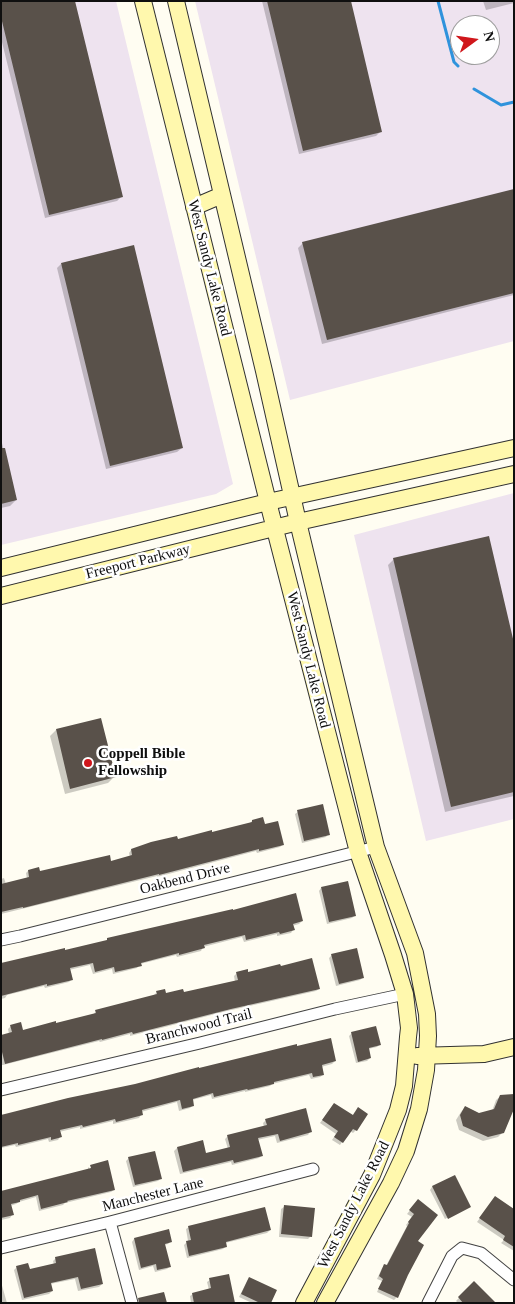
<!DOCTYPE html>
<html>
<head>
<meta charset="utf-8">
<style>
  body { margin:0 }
  #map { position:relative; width:515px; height:1304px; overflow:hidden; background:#fffdf2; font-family:Georgia,serif }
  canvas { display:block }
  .frame { position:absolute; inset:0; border:2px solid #0f0f0f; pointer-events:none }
  .north { position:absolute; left:450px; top:15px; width:50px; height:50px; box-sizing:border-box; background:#fff; border:1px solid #9f9f9f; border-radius:50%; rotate:76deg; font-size:14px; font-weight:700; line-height:20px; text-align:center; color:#0f0f0f }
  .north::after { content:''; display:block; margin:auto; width:18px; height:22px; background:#d0171c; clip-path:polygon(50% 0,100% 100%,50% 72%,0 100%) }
</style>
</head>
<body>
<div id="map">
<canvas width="515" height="1304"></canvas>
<div class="frame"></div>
<div class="north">N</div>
</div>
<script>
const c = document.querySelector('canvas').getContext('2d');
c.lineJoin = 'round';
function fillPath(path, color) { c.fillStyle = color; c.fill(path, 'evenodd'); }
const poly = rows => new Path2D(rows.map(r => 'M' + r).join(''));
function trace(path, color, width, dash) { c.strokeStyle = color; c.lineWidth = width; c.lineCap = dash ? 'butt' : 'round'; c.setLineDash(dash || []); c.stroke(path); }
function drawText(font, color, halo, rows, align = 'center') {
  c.font = font + ' Georgia,serif'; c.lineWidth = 5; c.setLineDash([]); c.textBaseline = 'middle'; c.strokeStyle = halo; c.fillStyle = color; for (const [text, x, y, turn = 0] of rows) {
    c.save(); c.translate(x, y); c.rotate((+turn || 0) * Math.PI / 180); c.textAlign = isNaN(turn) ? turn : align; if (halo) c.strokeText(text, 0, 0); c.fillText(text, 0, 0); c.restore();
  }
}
fillPath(poly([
  [1,1,116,1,233,484,216,494,1,545],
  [195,1,514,1,514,341,290,400],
  [460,25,490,25,490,55,460,55],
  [514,493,514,819,426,841,354,535]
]), '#eee3ef');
fillPath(poly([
  [1,1,122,196,117,201,45,218,1,38],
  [262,1,349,1,381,131,376,136,299,154],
  [483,1,514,1,514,3,486,10],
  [514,190,514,295,322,344,298,248,303,243],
  [61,264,182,448,177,452,106,469,57,268],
  [1,439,16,500,10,506,1,508],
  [394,559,514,648,514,796,445,812,388,565],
  [100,720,114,777,108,783,65,794,50,736,56,730],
  [298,812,328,834,326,837,302,843,295,814],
  [252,821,283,844,280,847,257,853,256,851,157,877,157,876,1,914,1,879,4,878,6,884,27,879,26,873,28,871,39,872,110,863,130,857,129,853,131,850,211,833,249,824],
  [321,888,355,915,352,918,327,924,319,891],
  [302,921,299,924,292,926,293,930,291,933,277,936,277,934,244,942,242,937,203,947,201,951,177,957,176,955,140,964,137,968,113,974,112,969,93,974,90,965,69,970,71,980,69,982,45,988,44,986,7,995,5,998,1,999,1,965,64,951,106,941,107,940],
  [332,955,363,977,360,980,336,986,329,958],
  [237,973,247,974,319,989,316,991,227,1011,130,1036,130,1034,100,1042,99,1041,3,1065,1,1065,1,1036,9,1034,8,1029,11,1026,22,1031,55,1024,93,1015,96,1011,155,996,154,995,157,992,165,994,183,994,235,982,234,976],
  [352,1033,380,1044,377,1047,368,1049,370,1058,367,1061,356,1063,349,1036],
  [335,1061,332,1064,321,1067,323,1075,320,1077,311,1079,309,1075,272,1084,270,1086,245,1092,245,1091,212,1099,211,1095,192,1100,193,1105,190,1108,179,1111,177,1102,141,1112,141,1115,139,1118,113,1124,113,1121,80,1129,80,1127,59,1132,60,1137,58,1140,49,1142,48,1139,16,1147,15,1145,1,1148,1,1115],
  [501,1096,503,1132,498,1137,483,1141,459,1130,456,1120,461,1112,465,1107,479,1114,492,1111,496,1100],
  [334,1104,352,1116,355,1112,356,1130,353,1133,350,1131,340,1145,332,1140,336,1134,320,1123],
  [266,1120,310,1132,308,1135,277,1143,275,1136,257,1140,261,1156,259,1158,232,1165,231,1162,180,1174,174,1151,177,1148,202,1142,205,1154,228,1149,225,1139,228,1136,264,1127,263,1123],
  [129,1158,161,1178,158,1181,133,1187,126,1161],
  [107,1162,114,1190,111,1192,65,1203,63,1205,39,1211,36,1197,19,1202,16,1204,10,1206,12,1215,10,1218,1,1220,1,1193,88,1170,88,1168,89,1167,91,1175,91,1166,90,1166],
  [454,1176,468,1207,445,1219,430,1190,432,1187],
  [495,1197,514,1210,514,1251,501,1243,504,1240,477,1222],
  [415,1204,416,1242,407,1275,397,1297,394,1300,377,1292,382,1281,377,1279,382,1268,385,1266,386,1266,407,1226,406,1225,412,1217,407,1214],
  [284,1207,311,1236,308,1239,279,1237,281,1209],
  [189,1227,270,1230,267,1233,225,1243,226,1246,223,1249,187,1258,184,1245,188,1241,186,1229],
  [134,1239,171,1241,168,1244,164,1245,170,1266,167,1269,155,1272,153,1266,139,1270,132,1242],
  [56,1258,102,1284,99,1287,78,1291,75,1279,50,1284,52,1291,49,1294,22,1300,14,1270,17,1267,29,1271,54,1265,53,1261],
  [249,1278,270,1303,252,1303,239,1297,247,1281],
  [210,1280,234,1303,191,1303,190,1296,193,1294,209,1290,207,1282],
  [1,1282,7,1303,1,1303],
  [474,1282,487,1303,458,1303,456,1301]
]), '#0003');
trace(poly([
  [438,1,454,62,458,66],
  [474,89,501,105,514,102]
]), '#2f93dc', 3);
fillPath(poly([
  [1,1,75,1,123,197,49,215,1,17],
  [267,1,351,1,382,132,303,151],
  [514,189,514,293,327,340,302,242],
  [134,245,183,448,110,466,61,263],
  [1,448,5,448,17,500,1,504],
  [489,536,514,643,514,792,451,807,393,558],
  [101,718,116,777,70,789,56,729],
  [323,804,330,835,304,841,297,810],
  [263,817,265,824,278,821,284,845,259,851,259,849,159,875,159,874,23,908,23,907,1,912,1,884,29,877,28,870,39,867,40,871,110,855,111,861,132,855,131,849,151,842,177,836,178,839,212,830,212,832,252,822,252,820],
  [348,881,356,916,329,922,321,887],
  [296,893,303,921,293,924,295,930,280,934,279,932,246,940,245,935,204,945,205,948,179,955,179,953,141,963,142,966,115,972,114,967,95,972,93,963,70,968,73,980,47,986,47,984,1,996,1,963,65,948,65,950,107,940,107,938,133,932,233,909,233,910],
  [357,948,364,978,339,984,331,954],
  [312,958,320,989,231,1009,133,1034,132,1032,102,1040,102,1039,5,1064,1,1048,1,1035,12,1032,10,1025,21,1022,23,1030,56,1021,56,1023,96,1013,95,1010,157,994,156,991,165,989,166,993,183,989,184,992,238,980,236,972,248,969,248,972,280,964,281,966],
  [376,1026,381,1045,369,1048,371,1058,358,1062,351,1032],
  [331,1038,336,1061,322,1065,324,1075,313,1077,312,1073,274,1082,274,1084,248,1090,247,1089,214,1097,213,1093,193,1099,194,1106,182,1109,180,1100,142,1110,143,1115,116,1122,115,1119,83,1127,82,1125,60,1130,62,1137,51,1140,51,1137,18,1145,18,1143,1,1147,1,1115,68,1098,135,1084,199,1067,199,1068,297,1044,297,1046],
  [514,1094,514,1109,504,1133,488,1137,463,1126,460,1115,465,1106,479,1113,494,1109,500,1095],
  [334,1103,353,1115,358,1107,368,1114,357,1131,353,1129,343,1143,334,1137,338,1131,322,1120],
  [306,1108,312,1132,280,1141,278,1134,258,1138,263,1156,234,1163,233,1160,183,1172,177,1147,203,1140,206,1153,230,1147,227,1135,267,1125,265,1119],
  [155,1151,162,1179,135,1185,128,1157],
  [108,1160,115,1190,67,1201,68,1202,41,1209,38,1195,20,1200,20,1202,11,1204,14,1215,1,1218,1,1191,91,1168,90,1165],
  [455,1175,471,1207,448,1219,432,1186],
  [495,1196,514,1209,514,1247,503,1240,505,1236,479,1218],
  [418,1199,438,1215,418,1241,424,1245,408,1275,398,1298,378,1289,383,1279,379,1276,384,1264,387,1265,409,1223,408,1222,414,1214,409,1210],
  [284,1205,315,1208,312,1237,281,1234],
  [265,1207,271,1230,226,1242,227,1247,189,1256,186,1241,191,1240,188,1226],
  [169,1229,172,1242,165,1244,171,1267,157,1270,156,1264,141,1268,134,1238],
  [95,1248,103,1284,81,1289,78,1277,51,1283,53,1291,24,1298,16,1266,28,1263,30,1269,56,1263,55,1257],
  [229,1274,235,1303,194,1303,192,1293,211,1288,209,1278],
  [249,1277,277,1290,271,1303,260,1303,241,1294],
  [474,1281,496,1303,463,1303,458,1297],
  [164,1292,167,1303,139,1303,138,1298]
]), '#59514a');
const street = poly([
  [1,940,20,936,376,847],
  [1,1090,200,1043,335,1009,405,994],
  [110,1222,132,1303],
  [1,1248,110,1222,313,1169],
  [428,1303,452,1256,462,1248,481,1253,514,1280]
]);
const secondary = poly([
  [143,1,268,502,358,852,393,955,405,994,409,1028,408,1037,404,1086,398,1110,372,1175,304,1303],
  [176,1,264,371,298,522,376,847,415,953,427,1014,428,1036,426,1070,419,1109,406,1151,391,1183,325,1303],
  [194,207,222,195],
  [1,568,268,502,514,448],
  [1,596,298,522,514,474],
  [417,1056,484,1054,514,1047]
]);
trace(street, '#424242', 13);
trace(secondary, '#313131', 18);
trace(street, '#fff', 11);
trace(secondary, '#fff8ad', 16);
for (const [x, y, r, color] of [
  [88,763,5,"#d0171c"]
]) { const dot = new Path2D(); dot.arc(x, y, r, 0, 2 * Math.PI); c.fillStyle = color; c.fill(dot); trace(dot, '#fff', 2); }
drawText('15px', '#0f0f0f', '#fff', [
  ["West Sandy Lake Road",209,268,76],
  ["Freeport Parkway",138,562,-14],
  ["West Sandy Lake Road",308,660,76],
  ["Oakbend Drive",185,879,-14],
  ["Branchwood Trail",199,1027,-14],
  ["Manchester Lane",153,1195,-14],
  ["West Sandy Lake Road",354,1205,-63]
]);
drawText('bold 15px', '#0f0f0f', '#fff', [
  ["Coppell Bible",98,754],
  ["Fellowship",98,771]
], 'left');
</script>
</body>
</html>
